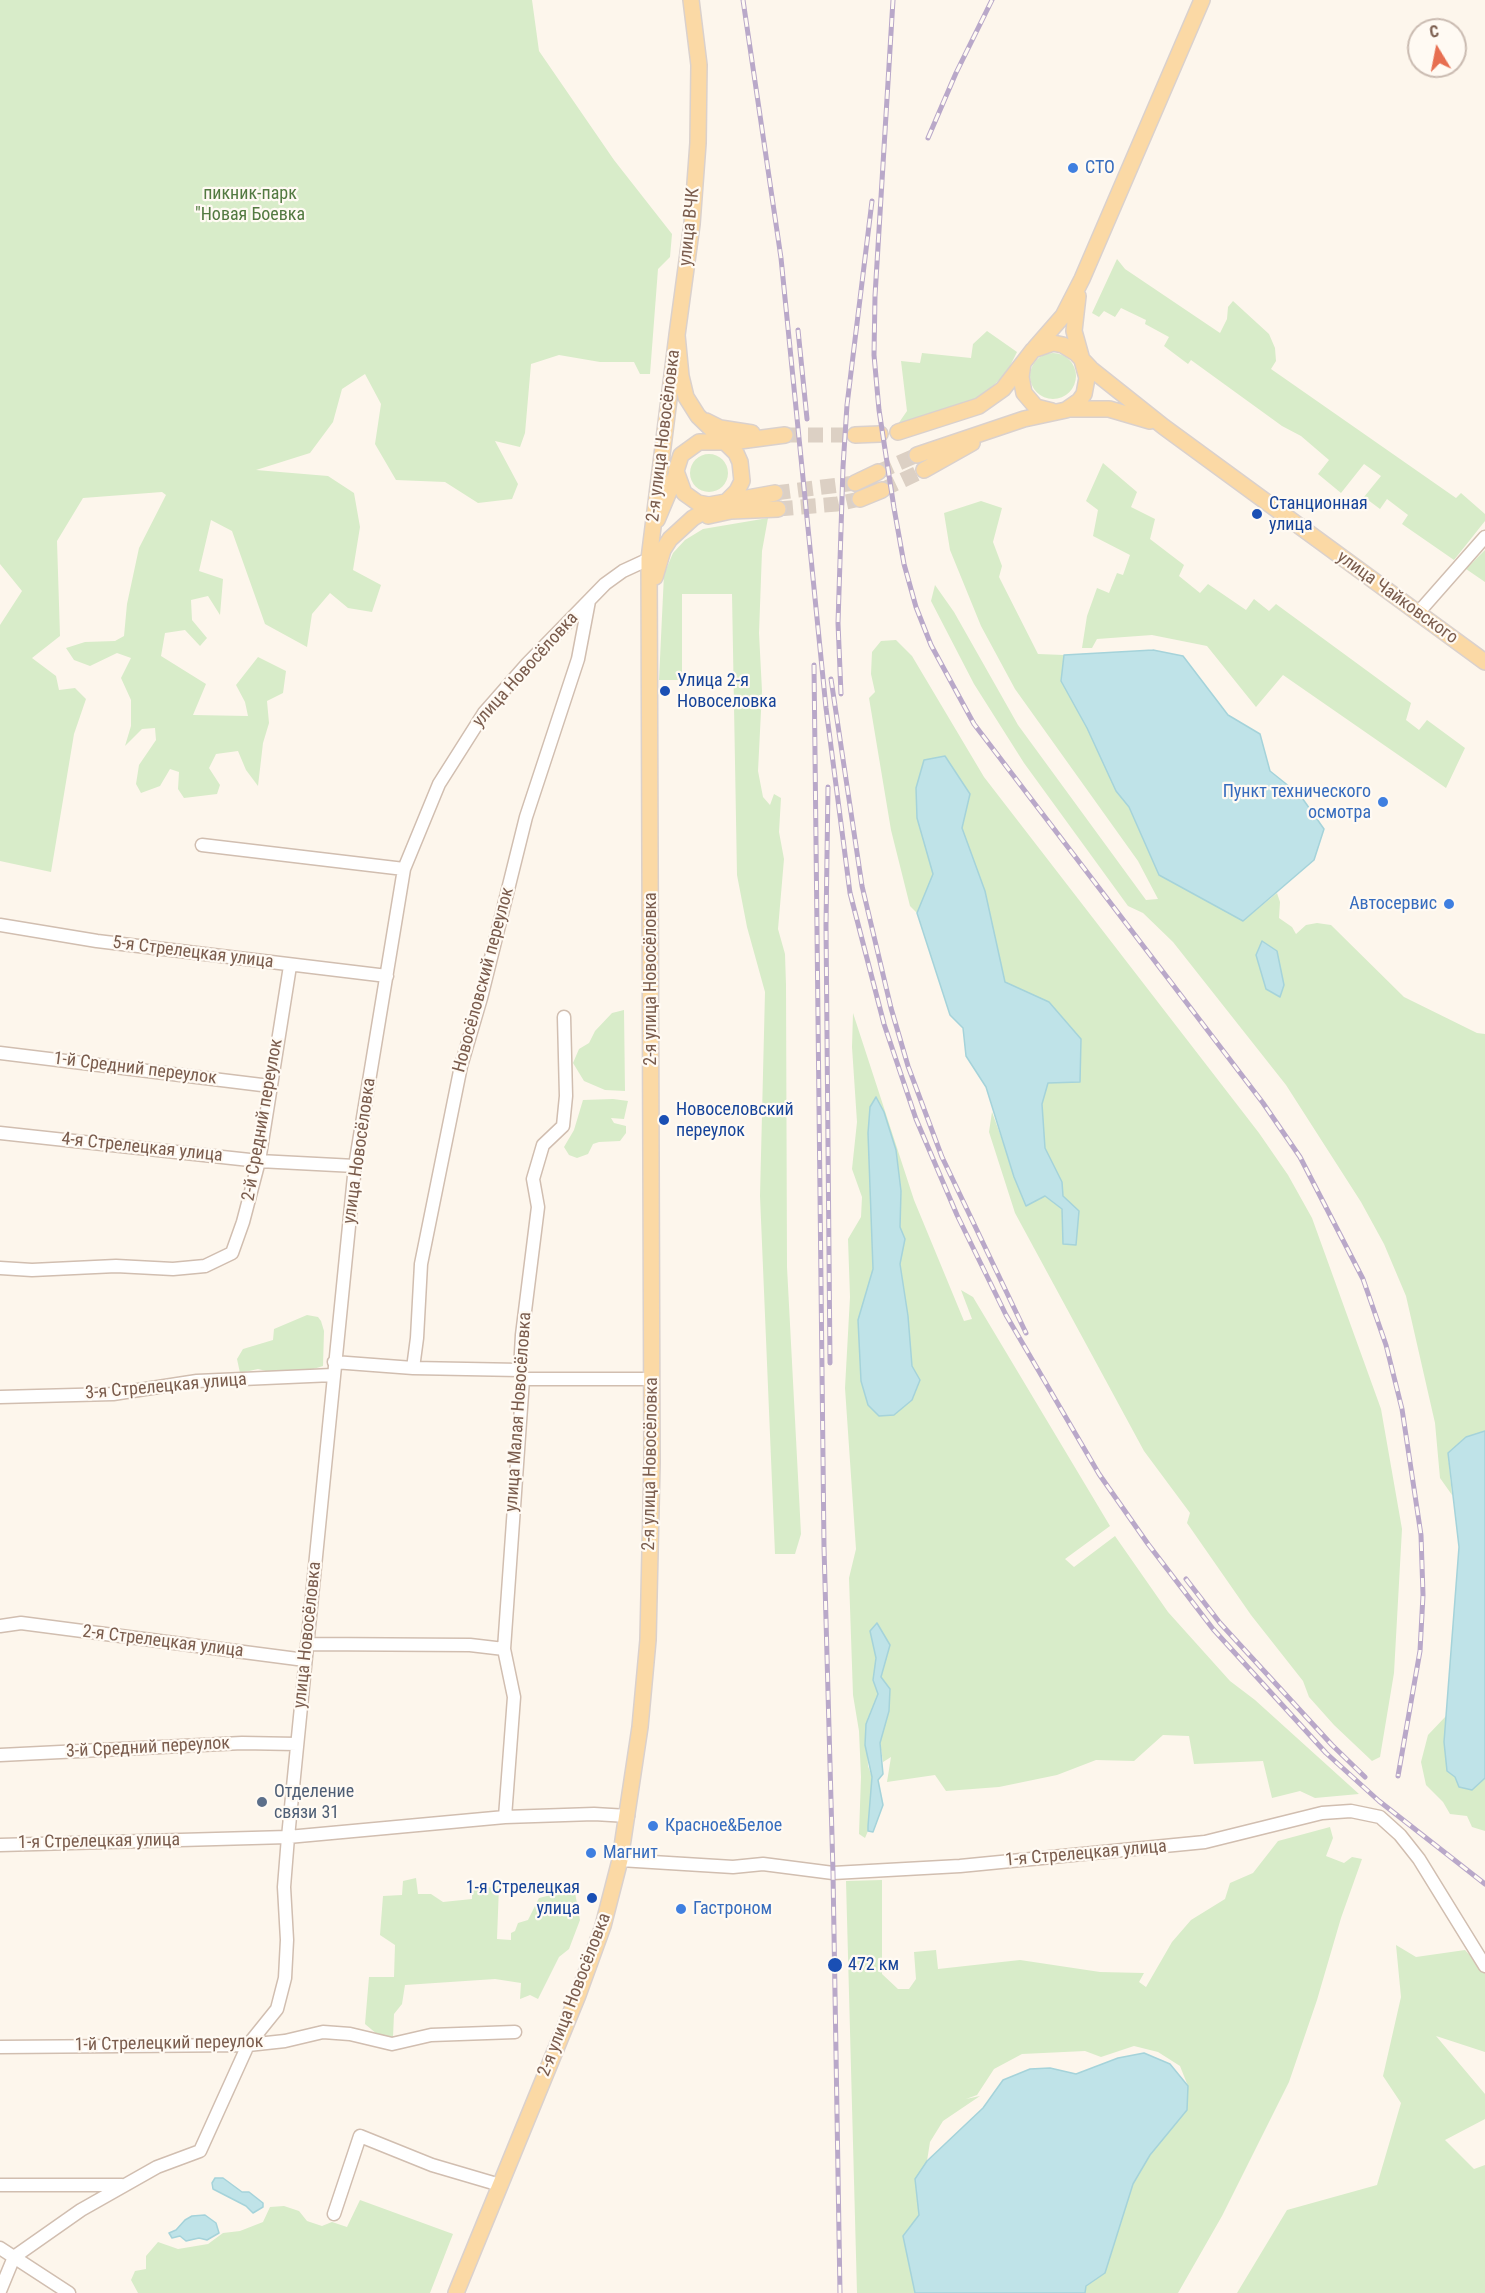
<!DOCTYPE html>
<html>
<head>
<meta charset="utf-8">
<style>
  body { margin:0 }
  #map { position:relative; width:1485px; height:2293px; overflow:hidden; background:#fdf6ec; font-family:"Roboto Condensed",sans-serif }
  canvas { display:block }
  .north { position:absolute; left:1407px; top:18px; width:60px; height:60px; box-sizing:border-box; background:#fffaf3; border:2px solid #cabbb1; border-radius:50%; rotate:350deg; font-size:16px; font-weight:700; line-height:24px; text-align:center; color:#7a5c4d }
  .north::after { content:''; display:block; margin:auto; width:21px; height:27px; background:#e76f51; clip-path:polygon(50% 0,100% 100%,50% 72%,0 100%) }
</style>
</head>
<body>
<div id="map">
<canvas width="1485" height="2293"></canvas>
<div class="north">С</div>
</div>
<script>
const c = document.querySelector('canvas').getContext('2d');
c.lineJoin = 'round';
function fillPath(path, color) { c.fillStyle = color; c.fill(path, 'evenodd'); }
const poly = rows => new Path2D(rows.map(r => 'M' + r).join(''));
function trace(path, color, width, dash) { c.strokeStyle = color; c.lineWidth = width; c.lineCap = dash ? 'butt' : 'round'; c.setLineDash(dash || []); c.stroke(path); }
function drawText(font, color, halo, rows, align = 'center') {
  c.font = font + ' "Roboto Condensed",sans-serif'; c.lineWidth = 4.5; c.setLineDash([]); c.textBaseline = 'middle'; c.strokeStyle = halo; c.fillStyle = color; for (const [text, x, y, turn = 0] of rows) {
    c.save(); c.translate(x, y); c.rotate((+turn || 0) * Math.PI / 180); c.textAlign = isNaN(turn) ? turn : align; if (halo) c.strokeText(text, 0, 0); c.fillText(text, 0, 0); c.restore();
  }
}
fillPath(poly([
  [0,0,532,0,539,51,614,160,672,234,670,257,658,269,650,374,640,374,634,362,600,362,559,355,531,364,525,433,520,447,495,441,518,484,512,499,478,503,445,482,396,480,375,444,381,404,365,374,342,389,333,422,310,453,256,470,328,476,354,493,360,527,353,570,381,585,372,612,348,608,330,593,312,614,307,647,265,624,232,531,211,520,199,571,223,579,220,615,208,596,191,600,192,620,207,638,200,646,185,630,165,633,161,656,206,684,193,715,248,716,245,702,236,685,258,657,286,671,283,693,267,701,269,723,263,743,258,786,246,770,238,751,216,754,209,768,220,785,217,794,184,798,178,789,179,772,170,769,160,786,141,793,136,784,139,765,156,740,155,728,142,729,125,746,131,726,131,700,121,678,131,658,117,653,90,666,74,660,66,648,85,642,115,641,124,636,127,604,139,548,166,495,162,492,83,498,57,541,60,636,32,658,56,676,59,690,75,688,86,699,74,734,51,872,0,861,0,625,22,591,0,564],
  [1117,259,1125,269,1220,333,1227,319,1228,307,1233,301,1269,334,1275,348,1276,361,1271,369,1456,498,1461,493,1485,514,1485,521,1454,560,1402,524,1408,515,1387,499,1380,509,1364,497,1381,476,1364,464,1341,493,1318,474,1329,460,1301,436,1282,426,1191,360,1188,364,1164,346,1169,337,1145,324,1146,320,1121,308,1115,317,1104,311,1099,317,1092,313],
  [987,331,1017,352,1007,372,995,384,974,401,898,424,907,411,901,361,920,363,922,353,971,358,973,344],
  '1030 376a23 23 0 1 1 46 0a23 23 0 1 1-46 0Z',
  '690 473a19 19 0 1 1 38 0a19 19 0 1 1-38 0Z',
  [1103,463,1137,492,1131,507,1155,519,1150,539,1184,565,1179,576,1200,593,1208,584,1246,610,1254,599,1269,611,1276,604,1411,703,1406,720,1419,730,1427,720,1465,748,1446,788,1283,675,1256,707,1207,646,1152,635,1097,639,1092,648,1082,648,1087,616,1097,588,1109,593,1117,573,1123,575,1130,555,1093,536,1098,510,1086,501],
  [981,501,1002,508,993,542,1002,566,999,577,1038,654,1064,655,1061,681,1087,728,1116,791,1129,807,1139,827,1208,901,1243,921,1277,893,1280,902,1279,918,1292,927,1296,934,1306,925,1317,923,1331,925,1404,997,1477,1033,1485,1034,1485,1431,1466,1437,1448,1453,1452,1495,1440,1478,1435,1423,1406,1296,1384,1244,1361,1202,1286,1085,1173,942,1143,913,1128,906,1024,763,974,684,931,601,935,585,954,612,1018,725,1146,900,1158,899,1138,861,1015,689,981,626,950,550,944,513],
  [1277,951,1279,967,1284,985,1261,968,1256,955],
  [768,518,762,551,759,633,762,691,758,771,763,797,770,805,774,794,781,798,779,832,784,859,778,929,785,954,786,985,787,1267,801,1534,795,1554,775,1554,760,1196,765,992,747,927,737,875,732,594,682,594,682,680,659,680,664,574,673,553,685,540,703,529],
  [1485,550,1485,582,1466,569],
  [896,640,912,656,984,777,1259,1133,1288,1175,1312,1218,1381,1409,1402,1529,1394,1673,1380,1757,1372,1761,1334,1725,1309,1697,1303,1681,1251,1615,1187,1523,1190,1513,1144,1451,1015,1213,989,1132,992,1112,1026,1205,1045,1196,1062,1209,1063,1244,1063,1196,1062,1182,1045,1148,1042,1104,1048,1083,1049,1002,1005,982,985,892,962,828,970,794,917,818,933,874,917,913,910,906,891,830,869,698,875,692,871,674,872,652,881,641],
  [624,1010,625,1091,605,1090,584,1081,573,1063,579,1049,589,1043,595,1031,612,1013],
  [853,1013,914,1200,964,1321,972,1319,961,1290,973,1297,1110,1526,1065,1559,1074,1567,1115,1536,1168,1612,1230,1681,1255,1700,1359,1794,1315,1798,1300,1791,1272,1798,1263,1761,1194,1764,1189,1736,1163,1735,1134,1761,1096,1760,1057,1775,999,1787,946,1791,935,1775,887,1782,891,1757,883,1762,880,1743,889,1711,881,1677,890,1645,870,1631,876,1658,873,1680,878,1694,866,1724,868,1766,872,1777,868,1831,865,1838,859,1834,861,1777,859,1731,853,1695,849,1578,856,1549,845,1388,850,1297,848,1239,861,1217,862,1197,852,1169,857,1122,852,1047],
  [868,1133,896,1150,901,1191,900,1227,905,1239,900,1264,908,1316,912,1366,920,1380,912,1400,894,1415,860,1346,858,1320,873,1269],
  [613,1099,628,1101,624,1119,611,1118,614,1123,626,1126,626,1133,620,1141,599,1142,593,1144,588,1154,577,1158,569,1155,564,1147,574,1130,583,1100],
  [307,1315,318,1317,321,1321,324,1331,323,1366,304,1372,274,1373,258,1369,240,1373,237,1359,243,1349,273,1340,274,1329],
  [1446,1716,1444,1742,1447,1771,1472,1790,1485,1778,1485,1831,1472,1827,1467,1816,1450,1814,1443,1802,1426,1785,1421,1762,1428,1735],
  [1330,1827,1333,1838,1326,1856,1344,1863,1352,1857,1362,1859,1341,1918,1317,2000,1289,2082,1222,2216,1178,2293,1085,2293,1086,2286,1105,2273,1133,2184,1150,2155,1187,2110,1188,2086,1180,2066,1158,2052,1134,2046,1101,2057,1085,2051,1022,2054,994,2069,977,2095,966,2099,980,2096,943,2121,930,2142,927,2161,915,2179,919,2215,903,2236,915,2293,857,2293,846,1881,882,1880,882,1974,898,1989,909,1989,916,1979,914,1952,936,1950,938,1969,1020,1960,1100,1972,1144,1973,1139,1982,1146,1987,1172,1942,1191,1920,1225,1899,1230,1883,1253,1873,1278,1841],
  [416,1878,418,1894,431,1894,443,1902,472,1899,472,1890,499,1886,497,1939,511,1940,511,1933,515,1931,518,1923,528,1920,539,1898,551,1895,555,1885,574,1887,580,1920,569,1949,559,1957,538,1999,530,1995,520,1999,521,1983,495,1979,405,1985,402,2004,394,2014,393,2037,378,2035,365,2024,369,1977,394,1977,395,1945,380,1935,383,1896,402,1895,403,1881],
  [1396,1945,1416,1957,1465,1950,1485,1971,1485,2052,1436,2036,1485,2094,1485,2119,1445,2140,1474,2169,1485,2165,1485,2293,1237,2293,1287,2210,1377,2185,1401,2103,1383,2076,1401,1997],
  [360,2200,453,2234,430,2293,138,2293,131,2280,135,2271,146,2269,146,2256,158,2242,178,2249,208,2244,223,2233,240,2231,263,2222,270,2207,284,2206,299,2211,307,2221,322,2226,332,2222,347,2227]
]), '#d8ecc9');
const water = poly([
  [1153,650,1183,656,1228,715,1260,734,1270,771,1300,795,1324,829,1314,860,1243,921,1159,875,1129,807,1116,791,1087,728,1061,681,1064,655,1153,650],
  [945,756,970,794,962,828,985,891,1005,982,1049,1002,1081,1039,1080,1082,1048,1083,1042,1104,1045,1148,1062,1182,1063,1196,1079,1211,1076,1245,1063,1244,1062,1209,1045,1196,1026,1206,1014,1177,986,1087,966,1056,963,1028,950,1015,917,913,933,874,917,818,916,788,924,760,945,756],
  [1262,941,1277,951,1284,985,1280,997,1266,989,1256,955,1262,941],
  [876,1097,884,1112,896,1150,901,1191,900,1227,905,1239,900,1264,908,1316,912,1366,920,1380,912,1400,894,1415,879,1416,868,1405,861,1381,858,1320,873,1269,868,1133,870,1107,876,1097],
  [1485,1431,1485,1778,1472,1790,1459,1787,1455,1777,1447,1771,1444,1742,1459,1547,1448,1453,1466,1437,1485,1431],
  [877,1623,890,1645,881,1677,890,1689,889,1711,880,1743,883,1774,878,1780,883,1805,873,1832,868,1831,868,1826,872,1777,865,1745,866,1724,878,1694,873,1680,876,1658,870,1631,877,1623],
  [1144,2053,1170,2064,1188,2086,1187,2110,1150,2155,1133,2184,1105,2273,1086,2286,1085,2293,915,2293,903,2236,919,2215,915,2179,927,2161,983,2108,1003,2080,1030,2069,1050,2068,1076,2074,1118,2058,1144,2053],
  [215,2178,223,2178,242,2192,249,2192,263,2203,263,2207,253,2213,246,2206,213,2189,212,2183,215,2178],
  [205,2215,216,2223,219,2233,207,2240,199,2238,186,2241,180,2236,172,2238,169,2233,176,2230,185,2220,192,2216,205,2215]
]);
fillPath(water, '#bfe3e8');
trace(water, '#a5d3da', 1.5);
trace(poly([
  [785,435,855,435],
  [878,472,917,455],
  [882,490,924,470],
  [775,493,855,483],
  [778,509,837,504,860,499]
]), '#dcd0c4', 15, [15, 8]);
const minor = poly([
  [1418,613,1485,537],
  [202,845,404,869],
  [0,925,97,941,387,976],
  [0,1053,270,1086],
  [0,1133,259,1161,355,1166],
  [0,1268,32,1270,116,1266,173,1269,205,1266,232,1253,243,1222,259,1161,290,966],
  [334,1362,413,1368,520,1370],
  [413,1368,417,1338,421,1264,461,1066,481,998,526,817,578,659,589,601],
  [523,1379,652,1379],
  [0,1397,113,1394,197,1381,333,1375],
  [0,1626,21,1623,305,1660],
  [307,1644,470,1645,504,1649],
  [0,1755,242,1743,297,1744],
  [505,1817,514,1697,504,1649,523,1379,520,1370,522,1335,538,1207,533,1179,543,1145,563,1126,566,1096,564,1017],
  [0,1845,288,1837,505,1817,594,1814,628,1816],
  [620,1860,733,1867,763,1864,833,1873,960,1866,1205,1842,1322,1813,1351,1811,1380,1817,1400,1835,1419,1859,1485,1966],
  [0,2047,248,2045,285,2041,323,2032,350,2034,392,2044,431,2035,515,2032],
  [0,2185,122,2185],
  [334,2214,360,2136,432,2165,500,2185],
  [0,2248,69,2293],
  [0,2291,14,2257,81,2210,157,2167,200,2151,248,2045,277,2009,285,1978,287,1940,284,1887,288,1837,355,1166,404,869,439,784,484,713,527,664,605,584,623,571,649,559]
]);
const major = poly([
  [691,0,699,65,698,143,692,224,677,335,681,376,686,397,698,416,736,453,740,462,742,481,737,491,727,501],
  [1035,348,1063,316,1082,279,1202,0],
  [1023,363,1021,377,1024,393,1036,407,1052,411],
  [1069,409,1109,409,1150,421],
  [706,421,720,428,752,433],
  [898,432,979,406,1003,389,1033,350,1053,343,1063,345,1076,353,1091,369,1164,427,1485,662],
  [855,435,880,434],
  [917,455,1024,419,1066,410,1079,401,1084,394,1087,378,1074,331,1078,296],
  [924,470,972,443],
  [855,483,878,472],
  [775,493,709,505,698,503,684,493,676,471,681,455,699,442,732,442,785,435],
  [860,499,882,490],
  [708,516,731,511,778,509],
  [657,520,676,475],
  [655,577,663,550,670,539,693,518,716,505],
  [456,2293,578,1995,603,1926,620,1860,640,1727,648,1640,652,1463,649,559,677,335]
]);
trace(minor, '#d1beb0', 15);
trace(major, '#dad1cd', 18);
trace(minor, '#fff', 12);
trace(major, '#fbd9a5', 15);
const rail = poly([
  [743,0,781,258,826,708,850,893,884,1024,916,1119,957,1215,1006,1315,1099,1474,1148,1544,1213,1629,1326,1753,1379,1801,1485,1884],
  [893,0,875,296,874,355,879,410,894,508,904,564,916,607,931,645,974,724,1263,1103,1300,1157,1363,1279,1386,1345,1402,1409,1421,1535,1423,1595,1420,1651,1398,1776],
  [928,138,956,73,992,0],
  [798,330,807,419],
  [814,665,824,1547,833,1873,840,2293],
  [831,679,862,886,891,1008,908,1066,942,1157,1026,1333],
  [841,694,838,623,843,467,847,405,872,201],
  [828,787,826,925,830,1363],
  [1186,1579,1220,1623,1332,1745,1365,1777]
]);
trace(rail, '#b9a8c9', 5);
trace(rail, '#fffaf3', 3, [9]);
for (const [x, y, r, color] of [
  [1073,168,6,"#3f7fe0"],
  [1257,514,6,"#1a4fb4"],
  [665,691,6,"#1a4fb4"],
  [1383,802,6,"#3f7fe0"],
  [1449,904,6,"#3f7fe0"],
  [664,1120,6,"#1a4fb4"],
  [262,1802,6,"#5c6f8a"],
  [653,1826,6,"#3f7fe0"],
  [591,1853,6,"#3f7fe0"],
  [592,1898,6,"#1a4fb4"],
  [681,1909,6,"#3f7fe0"],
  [835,1965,8,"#1a4fb4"]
]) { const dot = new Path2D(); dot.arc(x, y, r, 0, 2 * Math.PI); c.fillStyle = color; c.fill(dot); trace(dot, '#fffaf3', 2); }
drawText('18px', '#366cbe', '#fffaf3', [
  ["СТО",1085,168],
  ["Пункт технического",1371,792,"right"],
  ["осмотра",1371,813,"right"],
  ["Автосервис",1437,904,"right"],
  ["Красное&Белое",665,1826],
  ["Магнит",603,1853],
  ["Гастроном",693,1909]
], 'left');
drawText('18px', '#537a41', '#fffaf3', [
  ["пикник-парк",250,194],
  ["\"Новая Боевка",250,215]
]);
drawText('18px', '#7a5c4d', '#fffaf3', [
  ["улица ВЧК",690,227,-84],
  ["2-я улица Новосёловка",664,436,-83],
  ["улица Чайковского",1397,598,36],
  ["улица Новосёловка",526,670,-48],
  ["5-я Стрелецкая улица",193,953,7],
  ["2-я улица Новосёловка",651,979,-90],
  ["Новосёловский переулок",484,980,-75],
  ["1-й Средний переулок",135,1069,7],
  ["2-й Средний переулок",263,1120,-80],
  ["4-я Стрелецкая улица",142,1148,6],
  ["улица Новосёловка",360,1151,-82],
  ["3-я Стрелецкая улица",166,1387,-5],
  ["улица Малая Новосёловка",519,1412,-86],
  ["2-я улица Новосёловка",651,1464,-89],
  ["улица Новосёловка",308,1635,-84],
  ["2-я Стрелецкая улица",163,1642,7],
  ["3-й Средний переулок",148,1748,-3],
  ["1-я Стрелецкая улица",99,1842,-1],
  ["1-я Стрелецкая улица",1086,1854,-5],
  ["2-я улица Новосёловка",575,1995,-69],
  ["1-й Стрелецкий переулок",169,2044,-1]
]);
drawText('18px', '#164399', '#fffaf3', [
  ["Станционная",1269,504],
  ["улица",1269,525],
  ["Улица 2-я",677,681],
  ["Новоселовка",677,702],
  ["Новоселовский",676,1110],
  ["переулок",676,1131],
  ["1-я Стрелецкая",580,1888,"right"],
  ["улица",580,1909,"right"],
  ["472 км",848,1965]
], 'left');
drawText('18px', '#4e5e75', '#fffaf3', [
  ["Отделение",274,1792],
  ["связи 31",274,1813]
], 'left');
</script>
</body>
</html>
